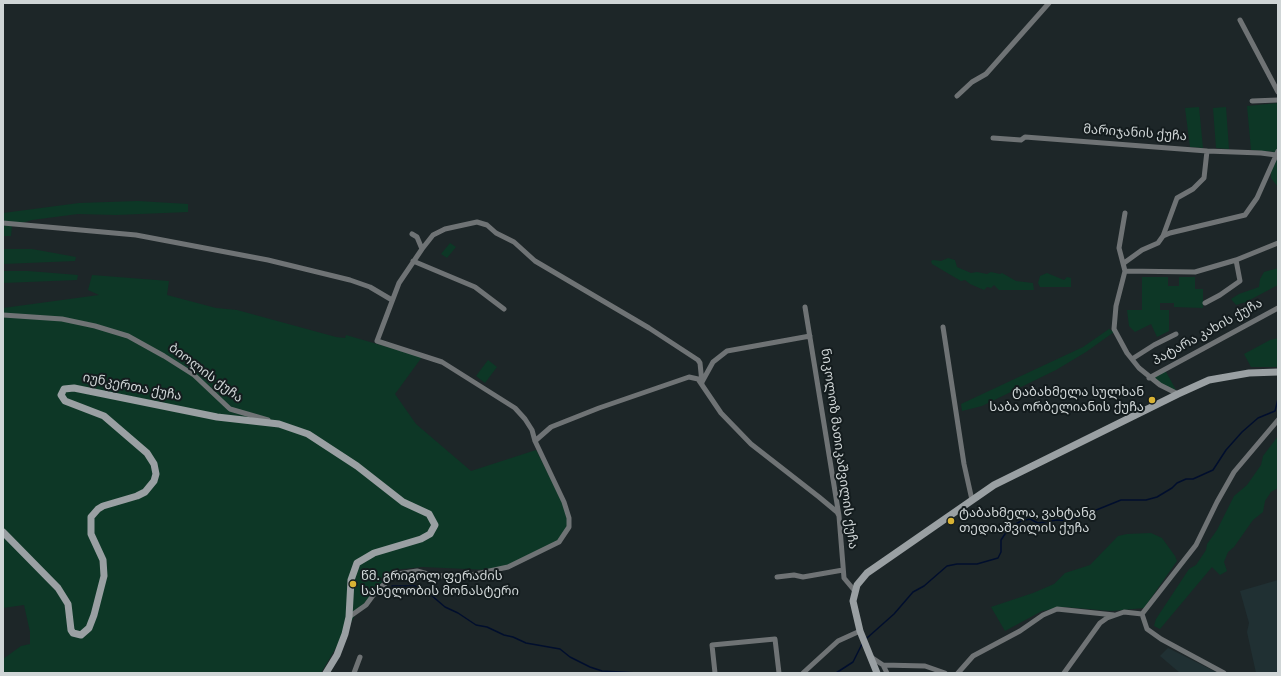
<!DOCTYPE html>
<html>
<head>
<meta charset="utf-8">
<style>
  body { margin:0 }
  #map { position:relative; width:1281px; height:676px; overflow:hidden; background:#1d2628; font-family:Overpass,sans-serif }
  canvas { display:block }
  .frame { position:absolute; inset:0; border:4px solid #cfd5d6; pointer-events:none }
</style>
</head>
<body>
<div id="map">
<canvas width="1281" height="676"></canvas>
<div class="frame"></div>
</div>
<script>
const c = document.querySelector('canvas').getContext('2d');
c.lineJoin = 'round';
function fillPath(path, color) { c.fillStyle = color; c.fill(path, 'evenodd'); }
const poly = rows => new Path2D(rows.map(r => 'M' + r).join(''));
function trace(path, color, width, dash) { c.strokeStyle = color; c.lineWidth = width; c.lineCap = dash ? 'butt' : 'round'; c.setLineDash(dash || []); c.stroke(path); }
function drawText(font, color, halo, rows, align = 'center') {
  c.font = font + ' Overpass,"Noto Sans Georgian",sans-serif'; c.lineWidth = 4; c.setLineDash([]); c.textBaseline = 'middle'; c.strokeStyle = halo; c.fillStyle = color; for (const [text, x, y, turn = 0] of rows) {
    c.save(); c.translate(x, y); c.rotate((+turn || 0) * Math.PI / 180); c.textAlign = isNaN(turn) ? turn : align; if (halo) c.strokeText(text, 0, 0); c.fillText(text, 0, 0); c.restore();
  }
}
fillPath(poly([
  [1278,580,1278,673,1256,673,1247,632,1249,623,1240,591],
  [1168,648,1218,673,1180,673,1160,656]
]), '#203033');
fillPath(poly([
  [1278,103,1278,149,1276,152,1251,150,1247,106],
  [1199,107,1203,148,1190,147,1185,108],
  [1226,107,1229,149,1216,148,1213,108],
  [1278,157,1278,187,1271,178,1271,172],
  [138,201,188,204,188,212,116,215,78,214,32,220,12,226,11,236,3,236,3,213,79,203],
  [450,243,456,247,447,258,441,254],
  [3,249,32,249,76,257,75,261,3,264],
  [948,258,955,260,957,267,971,273,977,272,987,274,991,272,1000,274,1002,273,1016,281,1033,283,1034,290,999,290,994,285,991,288,987,287,984,290,970,284,965,280,961,281,932,264,931,261,933,260,941,261],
  [1278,268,1278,285,1246,302,1236,305,1231,299,1239,294,1259,287,1260,279,1264,272],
  [3,271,28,271,78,275,77,280,3,283],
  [1047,273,1064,280,1067,277,1071,278,1071,287,1040,287,1038,283,1040,276],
  [92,275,169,281,167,295,216,308,237,310,336,337,345,338,346,335,422,357,395,394,416,424,471,471,536,450,563,503,568,518,568,527,559,541,507,566,490,570,422,567,393,570,359,609,321,673,3,673,3,659,21,646,30,644,30,632,24,605,3,608,3,308,99,295,88,290],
  [1142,277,1168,277,1168,286,1179,286,1179,277,1195,277,1195,289,1203,289,1203,308,1174,307,1174,303,1160,303,1160,310,1169,310,1169,331,1157,337,1151,324,1135,332,1129,326,1127,310,1142,310],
  [1109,329,1114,332,1086,352,1056,370,982,406,962,411,961,404,1083,347],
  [1278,338,1278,367,1251,367,1244,354,1270,340],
  [488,360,497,367,485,383,476,376],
  [1165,370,1176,390,1174,391,1152,378],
  [1278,436,1278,488,1271,492,1265,501,1263,512,1253,520,1234,547,1228,552,1224,562,1227,571,1220,575,1212,567,1160,629,1154,626,1156,619,1189,569,1196,565,1206,550,1207,544,1217,530,1234,496,1247,485,1261,465,1263,456],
  [1151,533,1162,538,1175,556,1177,561,1144,608,1112,611,1064,607,1042,611,1005,631,991,607,1033,593,1054,584,1065,573,1090,565,1118,536,1127,534]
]), '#0d3726');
trace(poly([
  [392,586,415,586,431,595,445,607,458,613,476,625,487,627,504,635,513,637,526,643,560,649,570,657,590,667,602,671,638,673],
  [867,638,894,614,913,592,924,586,947,566,957,564,977,564,998,558,1001,552,1001,540,1009,528,1021,521,1030,519,1038,523,1057,520,1069,521,1121,500,1146,500,1157,497,1172,488,1177,483,1186,479,1193,479,1213,470,1226,450,1242,432,1258,418,1275,411,1278,399],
  [836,673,853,662,863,642]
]), '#000e2d', 1.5);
trace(poly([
  [1240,20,1278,92],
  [957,96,972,82,986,74,1049,3],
  [1252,101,1278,100],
  [993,138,1021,140,1025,137,1207,151,1261,153,1276,155],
  [1125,213,1119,248,1125,271],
  [3,223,136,235,268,260,350,280,370,287,392,300],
  [1163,236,1177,198,1193,189,1204,178,1207,151],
  [422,249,433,235,445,229,477,222,487,225,496,233,514,242,535,261,649,328,698,360,700,363,702,383],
  [413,261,475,287,504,309],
  [1124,263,1142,250,1158,243,1163,236,1170,233,1245,215,1257,198,1278,151],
  [1205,303,1220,295,1240,281,1236,260],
  [805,307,839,516,844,578,854,590],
  [3,315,62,319,95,326,128,336,164,356,194,375,230,409,268,420],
  [943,327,964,464,972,500],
  [1132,359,1154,345,1176,334],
  [1149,378,1278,308],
  [702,382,713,362,727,351,810,336],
  [1178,394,1160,385,1139,368,1127,353,1114,329,1116,306,1125,271,1195,272,1236,260,1278,243],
  [535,441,551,427,599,408,689,377,698,379,721,413,751,444,819,497,837,512,839,516],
  [777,577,794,575,803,577,843,570],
  [1142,614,1196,545,1217,502,1234,472,1278,420],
  [1142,614,1147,629,1161,639,1224,673],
  [349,617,366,605,377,590,397,574,417,571,435,576,471,575,508,567,559,542,569,527,569,518,564,502,535,441,532,430,525,419,515,408,442,362,377,341,399,283,422,249,417,237,412,234],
  [871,657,883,665,887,673],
  [883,665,925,666,945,673],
  [354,673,360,657],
  [715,673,712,645,775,639,779,673],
  [803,673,838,641,860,631],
  [958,673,973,656,1020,631,1043,615,1057,609,1114,615],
  [1064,673,1100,623,1107,618,1124,612,1142,614]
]), '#6f7375', 5);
trace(poly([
  [3,532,58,588,68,604,71,630,73,633,81,635,89,628,94,615,104,576,103,560,91,534,91,517,98,509,103,506,137,496,145,492,154,481,156,474,154,464,147,453,104,416,65,401,61,395,64,389,74,388,217,417,279,424,308,434,357,466,403,502,429,514,435,525,430,534,421,539,374,553,357,563,351,580,349,617,345,634,337,655,326,673],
  [877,673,860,631,853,601,857,585,867,573,994,485,1178,394,1209,380,1249,373,1278,372]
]), '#9aa0a3', 7);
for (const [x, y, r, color] of [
  [1152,400,4,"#d9b334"],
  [951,521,4,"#d9b334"],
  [353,584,4,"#d9b334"]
]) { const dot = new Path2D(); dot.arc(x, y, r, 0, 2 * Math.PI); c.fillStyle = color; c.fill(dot); trace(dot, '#141c1e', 1.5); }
drawText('13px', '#cfd5d6', '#141c1e', [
  ["მარიჯანის ქუჩა",1135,134,4],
  ["პატარა კახის ქუჩა",1208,333,-29],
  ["ბიოლის ქუჩა",205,374,37],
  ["იუნკერთა ქუჩა",132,388,11],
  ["ნიკოლოზ მათიკაშვილის ქუჩა",838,449,82]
]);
drawText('13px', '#cfd5d6', '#141c1e', [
  ["ტაბახმელა სულხან",1144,393,"right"],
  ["საბა ორბელიანის ქუჩა",1144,408,"right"],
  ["ტაბახმელა, ვახტანგ",959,514],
  ["თედიაშვილის ქუჩა",959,529],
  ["წმ. გრიგოლ ფერაძის",361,577],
  ["სახელობის მონასტერი",361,592]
], 'left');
</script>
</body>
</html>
